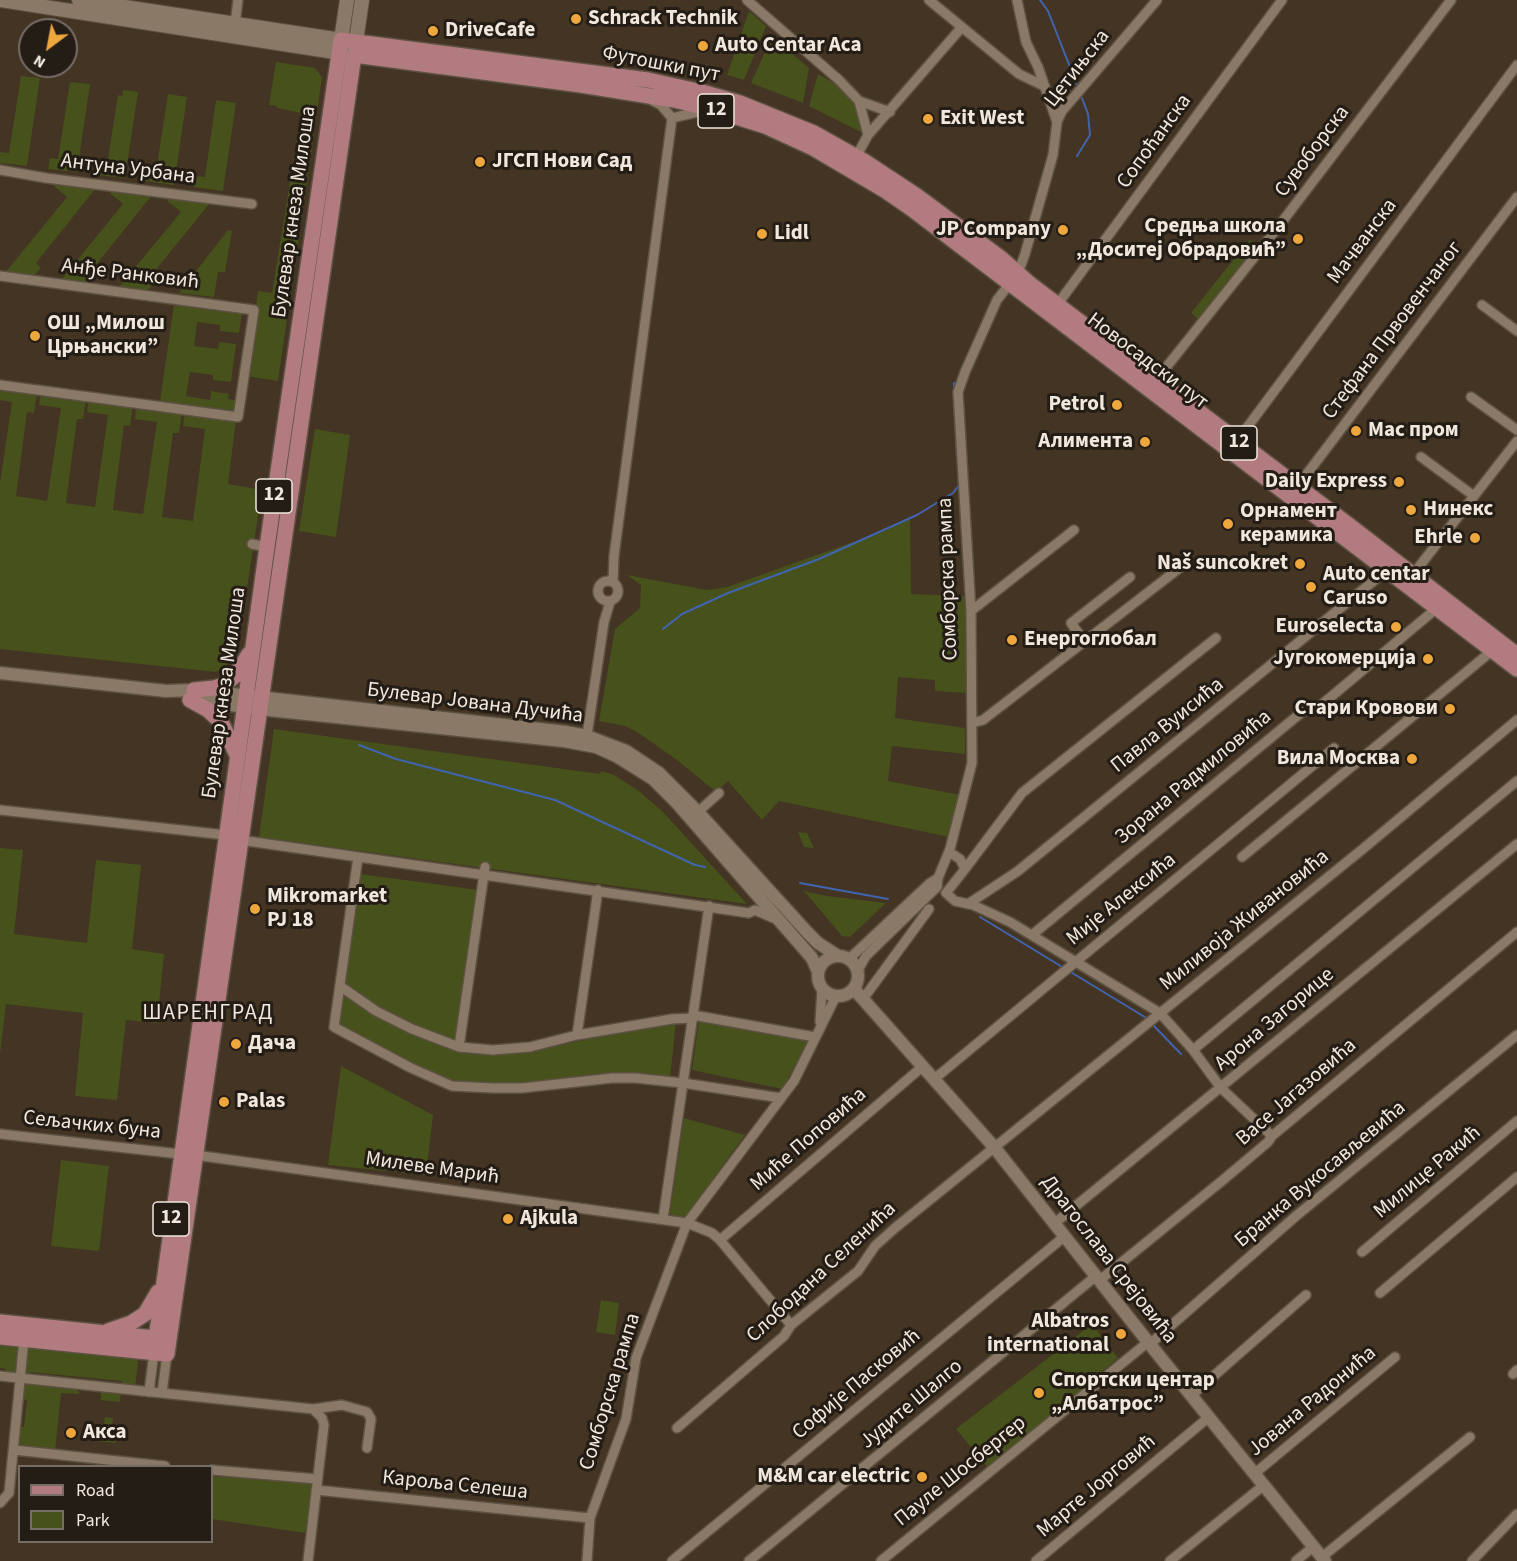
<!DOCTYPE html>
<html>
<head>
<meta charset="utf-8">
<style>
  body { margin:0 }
  #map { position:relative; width:1517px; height:1561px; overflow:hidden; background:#433423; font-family:"Source Sans 3",sans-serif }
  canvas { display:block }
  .legend { position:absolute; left:18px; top:1465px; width:195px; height:78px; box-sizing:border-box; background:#241d16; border:2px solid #766e66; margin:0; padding:8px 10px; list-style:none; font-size:18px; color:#f1e8dd }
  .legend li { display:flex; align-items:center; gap:12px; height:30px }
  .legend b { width:30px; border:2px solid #766e66 }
  .north { position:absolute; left:18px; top:18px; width:60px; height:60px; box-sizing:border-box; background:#241d16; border:2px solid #766e66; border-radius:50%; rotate:212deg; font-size:16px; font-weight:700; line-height:24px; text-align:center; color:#f1e8dd }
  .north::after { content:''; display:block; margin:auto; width:21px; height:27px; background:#eea73d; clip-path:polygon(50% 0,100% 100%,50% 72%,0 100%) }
</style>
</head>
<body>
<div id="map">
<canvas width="1517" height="1561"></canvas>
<ul class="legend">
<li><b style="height:8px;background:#b17b7f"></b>Road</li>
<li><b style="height:16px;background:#46511b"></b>Park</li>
</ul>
<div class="north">N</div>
</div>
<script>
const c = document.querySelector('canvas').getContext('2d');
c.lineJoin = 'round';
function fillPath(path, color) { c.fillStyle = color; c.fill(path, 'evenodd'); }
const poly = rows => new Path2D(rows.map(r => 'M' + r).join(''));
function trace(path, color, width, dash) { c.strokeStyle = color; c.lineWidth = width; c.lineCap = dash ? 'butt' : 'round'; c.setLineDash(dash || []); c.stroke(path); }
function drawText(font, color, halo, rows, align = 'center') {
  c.font = font + ' "Source Sans 3",sans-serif'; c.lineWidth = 6; c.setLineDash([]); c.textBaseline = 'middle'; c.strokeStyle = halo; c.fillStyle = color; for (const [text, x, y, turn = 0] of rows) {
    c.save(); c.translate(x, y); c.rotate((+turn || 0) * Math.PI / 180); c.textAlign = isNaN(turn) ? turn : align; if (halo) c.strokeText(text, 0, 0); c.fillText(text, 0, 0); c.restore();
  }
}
fillPath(poly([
  [749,11,766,26,744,80,727,75],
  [772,37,809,68,803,103,751,83],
  [276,62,315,68,322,77,278,381,246,376,258,291,272,293,301,113,277,108,277,106,269,105],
  [818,74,835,84,857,106,861,132,809,106],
  [21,76,40,78,27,166,0,163,0,152,9,153],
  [70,82,90,84,77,172,48,169,50,158,58,159],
  [123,90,138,92,125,178,96,175,97,164,107,165,118,95,122,96],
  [168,94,187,97,174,185,145,181,147,171,156,171],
  [216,100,236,103,223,191,193,187,195,176,205,177],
  [58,182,96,188,36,263,41,268,33,277,5,273,67,197,54,186],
  [114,189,152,195,92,270,97,275,89,284,61,280,123,204,110,193],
  [171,197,210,203,149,278,154,283,146,292,118,288,181,212,167,201],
  [228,230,232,231,225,272,218,272,214,297,179,293],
  [1249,240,1254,242,1256,251,1200,321,1191,313],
  [174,305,242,314,239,333,220,331,220,325,197,322,194,346,218,349,219,342,236,344,231,382,213,380,213,375,190,372,186,396,210,400,211,391,229,394,228,399,239,401,237,412,160,401],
  [0,387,37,392,34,413,27,412,16,496,47,501,61,408,39,405,41,392,86,398,83,419,77,419,66,503,95,507,108,415,87,412,89,398,133,404,130,426,124,425,113,510,143,514,157,422,135,419,136,405,182,412,179,433,173,433,162,517,193,521,205,429,183,426,185,412,236,420,228,484,262,490,239,640,236,652,226,666,216,672,0,649,0,483,12,402,0,400],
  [315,429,350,435,336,537,299,531],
  [910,517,911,594,965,596,967,693,935,691,935,680,898,677,895,718,965,728,965,754,892,746,888,781,960,795,949,837,779,801,762,820,728,781,716,792,677,760,637,732,625,726,599,721,615,629,640,608,641,585,627,575,707,590,727,587,884,531],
  [274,729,600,774,601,771,614,775,639,791,663,812,747,904,259,837],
  [798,832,807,833,814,848,804,847],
  [0,848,23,850,14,934,87,943,96,860,141,865,132,949,164,954,157,1023,126,1020,117,1100,75,1096,83,1013,6,1004,0,1054],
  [360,874,479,890,457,1043,437,1036,378,1008,343,984],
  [804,891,827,896,886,903,850,937,842,936],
  [342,991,410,1033,456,1049,531,1051,676,1021,670,1079,520,1085,456,1083,414,1066,337,1024],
  [699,1020,810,1039,782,1089,692,1070],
  [341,1066,433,1115,426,1175,328,1165],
  [684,1118,745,1135,685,1217,681,1218,674,1217,670,1213],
  [61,1160,109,1166,99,1251,51,1246],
  [601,1300,619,1303,615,1335,596,1332],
  [1092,1324,1118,1358,988,1468,956,1429],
  [0,1339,20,1343,19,1376,6,1375,6,1369,0,1368],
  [29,1345,139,1353,135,1388,122,1387,122,1381,30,1372,29,1378,24,1377],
  [25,1383,75,1388,78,1391,80,1394,61,1393,55,1452,17,1446,17,1426,24,1427,27,1400,20,1399],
  [101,1391,121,1392,120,1402,101,1400],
  [105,1417,113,1418,110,1440,116,1441,116,1443,96,1441,96,1437,102,1438],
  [212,1476,313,1484,305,1533,212,1519]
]), '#46511b');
trace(poly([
  [1040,0,1048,11,1077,85],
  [1077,156,1090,135,1088,114,1082,98],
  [954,392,954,383],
  [954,398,957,458],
  [663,629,682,614,728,593,819,559,917,515,953,493,960,484],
  [359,745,396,759,555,800,695,865,705,867],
  [800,883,888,899],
  [980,917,1064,968],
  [1069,971,1148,1019],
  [1152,1024,1181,1054]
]), '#4164b1', 2);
const minor = poly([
  [747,0,839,80,859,101,868,135],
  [929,0,1019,74,1044,86],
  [1017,0,1026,42,1038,67,1057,122],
  [235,24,238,0],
  [859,101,890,112],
  [672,118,702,111],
  [856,157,868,135,962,27],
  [0,170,46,178,252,204],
  [0,276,254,310,238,417,0,385],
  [1057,305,1282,0],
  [1482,305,1517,331],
  [1156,380,1272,235,1451,0],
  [1471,397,1517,430],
  [1237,441,1517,65],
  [1421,457,1474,496],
  [1297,487,1517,197],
  [252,544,267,547],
  [1411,577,1517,441],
  '598 591a10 10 0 1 1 20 0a10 10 0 1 1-20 0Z',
  [613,582,614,556,672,118,661,105,653,101],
  [971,611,1074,530],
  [1085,642,1071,623,1130,577],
  [972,723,983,720,1186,563],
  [586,742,604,622,610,602],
  [0,810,226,835],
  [698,812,719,793],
  [240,840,749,913,755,910,778,920],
  [949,852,960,859,965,869,946,893,955,901,973,905,1010,922,1160,1013,1193,1050,1221,1088,1272,1136],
  [358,857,334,1027,411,1068,452,1086,493,1088,522,1088,612,1078,635,1078,683,1083,781,1098],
  [1242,857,1493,650],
  [965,869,1022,793,1216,638],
  [968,904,1018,871,1387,570],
  [1032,935,1302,712,1320,706,1437,608],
  [849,959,930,883,938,878],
  [858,970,866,956,937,887,938,878,950,849,972,763,971,611,958,392,965,372,997,300,1018,273,1025,254,1053,155,1057,122,1062,111,1157,0],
  [340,986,376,1011,412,1029,459,1047,493,1050,530,1047,577,1035,672,1019,692,1018],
  [863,999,929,909],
  [693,1015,815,1037],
  [820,1022,822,989],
  [577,1035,598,890],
  [459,1047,485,867],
  [1193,1050,1517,781],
  [933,1080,1334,748],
  [0,1134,180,1154],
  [195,1155,687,1223,712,1233,720,1240,791,1325],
  [663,1219,709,906],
  [1055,1223,1517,844],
  [720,1240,922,1067],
  [1362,1252,1517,1121],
  [1100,1280,1223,1180,1268,1142,1272,1136,1517,932],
  [1380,1293,1517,1177],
  [1150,1344,1296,1216,1517,1035],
  [1513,1374,1517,1370],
  [0,1376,313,1409,342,1405,367,1412,371,1419,367,1448],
  [149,1392,154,1353],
  [162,1393,167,1354],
  [1192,1395,1306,1295],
  [677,1428,784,1336,791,1325,858,1271,875,1246,895,1228,1364,848,1517,720],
  [14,1450,165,1466],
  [212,1470,317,1479],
  [1254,1474,1395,1357],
  [316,1490,590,1518],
  [0,1503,9,1493,24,1339],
  [1322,1557,1470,1437],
  [308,1561,324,1425,322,1418,313,1409],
  [587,1561,590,1518,626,1419,636,1358,687,1223,794,1081,836,996],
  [672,1561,1065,1236],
  [749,1561,1096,1276],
  [881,1561,1148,1342],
  [1036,1561,1209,1417],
  [1170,1561,1264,1485],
  [1296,1561,1313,1547],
  [1472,1561,1517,1514]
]);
const tertiary = poly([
  [0,673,166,691,194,690,232,694,566,732,587,736,626,751,659,773,698,812,807,932,818,943,838,956],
  [196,700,259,709,564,741,596,747,616,756,653,779,677,803,812,958,818,972],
  '818 976a20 20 0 1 1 40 0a20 20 0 1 1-40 0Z',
  [854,989,994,1147,1148,1342,1325,1561]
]);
const secondary = poly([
  [0,0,354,55,362,0],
  [79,0,341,40,347,0]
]);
const primary = poly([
  [194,690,214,688,224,685,236,675,249,654],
  [190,700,208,710,221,722,237,755],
  [0,1322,164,1339],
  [108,1331,131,1323,145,1314,158,1292],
  [0,1337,167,1354,354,55,581,85,674,100,711,109,765,126,813,148,886,191,912,209,1517,669],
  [154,1353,267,547,341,40,648,80,702,92,740,103,814,133,864,161,917,196,1002,259,1030,284,1350,526,1517,655]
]);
trace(minor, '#5d5142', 12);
trace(tertiary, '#5d5142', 15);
trace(secondary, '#5d5142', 16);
trace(primary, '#5d5142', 18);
trace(minor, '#8a7966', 9);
trace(tertiary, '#8a7966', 12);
trace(secondary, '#8a7966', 14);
trace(primary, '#b17b7f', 15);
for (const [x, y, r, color] of [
  [576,19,6,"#eea73d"],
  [433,31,6,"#eea73d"],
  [703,46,6,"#eea73d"],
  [928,119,6,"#eea73d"],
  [480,162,6,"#eea73d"],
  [1063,230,6,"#eea73d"],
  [762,234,6,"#eea73d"],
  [1298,239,6,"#eea73d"],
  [35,336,6,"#eea73d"],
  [1117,405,6,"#eea73d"],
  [1356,431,6,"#eea73d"],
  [1145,442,6,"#eea73d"],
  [1399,482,6,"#eea73d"],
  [1411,510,6,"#eea73d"],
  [1228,524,6,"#eea73d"],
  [1475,538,6,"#eea73d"],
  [1300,564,6,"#eea73d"],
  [1311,587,6,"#eea73d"],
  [1396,627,6,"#eea73d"],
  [1012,640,6,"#eea73d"],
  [1428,659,6,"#eea73d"],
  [1450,709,6,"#eea73d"],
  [1412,759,6,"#eea73d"],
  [255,909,6,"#eea73d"],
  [236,1044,6,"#eea73d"],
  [224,1102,6,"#eea73d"],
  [508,1219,6,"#eea73d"],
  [1121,1334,6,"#eea73d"],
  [1039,1393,6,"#eea73d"],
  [71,1433,6,"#eea73d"],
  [922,1477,6,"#eea73d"]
]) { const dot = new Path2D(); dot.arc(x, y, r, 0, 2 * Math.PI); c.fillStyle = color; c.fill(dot); trace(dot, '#241d16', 2); }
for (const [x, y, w] of [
  [716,111,36],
  [1239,443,36],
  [274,496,36],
  [171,1219,36]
]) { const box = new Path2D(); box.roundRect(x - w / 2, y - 17, w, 34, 4.5); c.fillStyle = '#241d16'; c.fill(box); trace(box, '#f1e8dd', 1.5); }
drawText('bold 20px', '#f1e8dd', null, [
  ["12",716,111],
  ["12",1239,443],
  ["12",274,496],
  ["12",171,1219]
]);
drawText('bold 21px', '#f1e8dd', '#241d16', [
  ["Schrack Technik",588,19],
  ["DriveCafe",445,31],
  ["Auto Centar Aca",715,46],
  ["Exit West",940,119],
  ["ЈГСП Нови Сад",492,162],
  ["Средња школа",1286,227,"right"],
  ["„Доситеј Обрадовић”",1286,251,"right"],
  ["JP Company",1051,230,"right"],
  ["Lidl",774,234],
  ["ОШ „Милош",47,324],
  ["Црњански”",47,348],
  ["Petrol",1105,405,"right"],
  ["Мас пром",1368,431],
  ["Алимента",1133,442,"right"],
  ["Daily Express",1387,482,"right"],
  ["Нинекс",1423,510],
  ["Орнамент",1240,512],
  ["керамика",1240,536],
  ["Ehrle",1463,538,"right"],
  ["Naš suncokret",1288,564,"right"],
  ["Auto centar",1323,575],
  ["Caruso",1323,599],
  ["Euroselecta",1384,627,"right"],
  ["Енергоглобал",1024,640],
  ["Југокомерција",1416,659,"right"],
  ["Стари Кровови",1438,709,"right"],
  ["Вила Москва",1400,759,"right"],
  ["Mikromarket",267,897],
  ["PJ 18",267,921],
  ["Дача",248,1044],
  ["Palas",236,1102],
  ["Ajkula",520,1219],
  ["Albatros",1109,1322,"right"],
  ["international",1109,1346,"right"],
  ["Спортски центар",1051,1381],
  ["„Албатрос”",1051,1405],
  ["Акса",83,1433],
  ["M&M car electric",910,1477,"right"]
], 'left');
drawText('21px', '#f1e8dd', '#241d16', [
  ["Футошки пут",661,65,11],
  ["Цетињска",1078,69,-52],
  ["Сопоћанска",1155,142,-54],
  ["Сувоборска",1313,152,-53],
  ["Антуна Урбана",128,170,7],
  ["Булевар кнеза Милоша",295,212,-82],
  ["Мачванска",1363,242,-53],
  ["Анђе Ранковић",130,275,7],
  ["Стефана Првовенчаног",1393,331,-53],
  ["Новосадски пут",1147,362,37],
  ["Сомборска рампа",949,579,-92],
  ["Булевар кнеза Милоша",225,693,-82],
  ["Булевар Јована Дучића",475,704,7],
  ["Павла Вуисића",1168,726,-39],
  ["Зорана Радмиловића",1194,778,-40],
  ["Мије Алексића",1122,900,-39],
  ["Миливоја Живановића",1245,921,-39],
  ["Арона Загорице",1275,1020,-40],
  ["Васе Јагазовића",1297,1093,-41],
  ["Сељачких буна",92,1126,6],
  ["Миће Поповића",809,1140,-41],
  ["Милеве Марић",432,1169,8],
  ["Милице Ракић",1428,1173,-40],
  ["Бранка Вукосављевића",1321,1175,-40],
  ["Драгослава Срејовића",1108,1260,52],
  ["Слободана Селенића",822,1273,-43],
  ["Софије Пасковић",857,1385,-40],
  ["Сомборска рампа",611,1392,-73],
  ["Јована Радонића",1313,1402,-40],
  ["Јудите Шалго",912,1405,-40],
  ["Пауле Шосбергер",961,1472,-39],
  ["Кароља Селеша",455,1486,6],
  ["Марте Јорговић",1097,1487,-40]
]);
c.letterSpacing = '1.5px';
drawText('22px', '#f1e8dd', '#241d16', [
  ["ШАРЕНГРАД",208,1014]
]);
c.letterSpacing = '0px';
</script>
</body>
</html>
